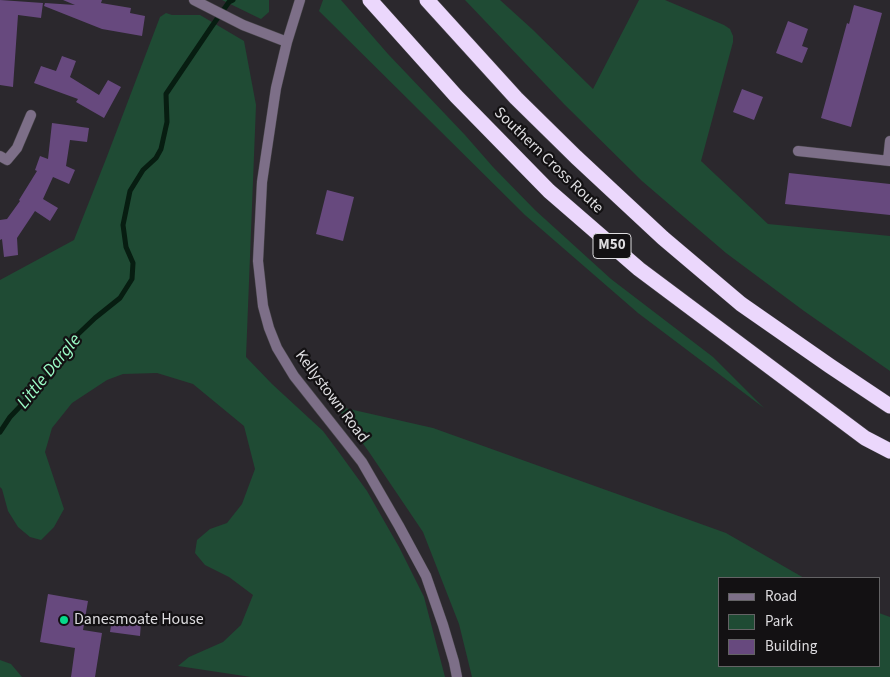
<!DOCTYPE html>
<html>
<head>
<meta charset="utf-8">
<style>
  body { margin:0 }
  #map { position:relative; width:890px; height:677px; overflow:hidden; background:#2b282d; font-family:"Source Sans 3",sans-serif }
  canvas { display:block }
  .legend { position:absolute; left:718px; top:577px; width:162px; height:90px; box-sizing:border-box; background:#131113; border:1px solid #646365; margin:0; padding:6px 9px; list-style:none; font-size:15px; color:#dedde0 }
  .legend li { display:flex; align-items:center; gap:10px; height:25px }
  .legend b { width:25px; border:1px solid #646365 }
</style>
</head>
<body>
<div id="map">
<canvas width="890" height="677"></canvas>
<ul class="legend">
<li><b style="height:6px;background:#7d6f88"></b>Road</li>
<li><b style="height:14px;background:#1f4b34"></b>Park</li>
<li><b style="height:14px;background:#67497e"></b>Building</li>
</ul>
</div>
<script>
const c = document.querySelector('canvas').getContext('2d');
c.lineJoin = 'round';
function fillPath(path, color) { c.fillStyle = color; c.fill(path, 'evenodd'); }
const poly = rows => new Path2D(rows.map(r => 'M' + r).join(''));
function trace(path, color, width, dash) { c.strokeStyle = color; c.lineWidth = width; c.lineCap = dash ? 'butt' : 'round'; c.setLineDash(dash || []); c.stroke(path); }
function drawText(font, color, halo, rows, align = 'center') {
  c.font = font + ' "Source Sans 3",sans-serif'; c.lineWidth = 4.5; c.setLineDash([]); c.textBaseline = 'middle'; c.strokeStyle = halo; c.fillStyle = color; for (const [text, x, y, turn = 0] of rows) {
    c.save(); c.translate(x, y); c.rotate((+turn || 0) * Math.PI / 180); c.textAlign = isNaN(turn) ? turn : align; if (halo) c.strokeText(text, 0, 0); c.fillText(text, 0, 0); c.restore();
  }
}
fillPath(poly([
  [222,0,269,0,269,12,261,19],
  [323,0,341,0,388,54,465,135,493,167,535,210,611,279,713,357,764,408,638,313,525,215,319,11],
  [465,0,500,0,532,29,593,89,639,0,665,0,724,25,730,29,733,36,733,42,701,161,768,224,890,236,890,371,804,311,726,253,642,181,564,104],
  [166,13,172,15,200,15,244,41,256,105,246,357,272,384,323,431,338,451,367,491,399,547,424,597,445,677,251,677,178,666,189,657,223,642,241,625,253,595,229,577,205,565,195,553,197,540,210,529,227,523,242,504,255,469,244,426,193,384,157,373,123,374,107,380,72,403,52,428,45,452,64,509,54,527,41,540,30,537,18,527,8,511,2,489,0,487,0,280,74,240,106,159,160,17],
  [336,406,433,428,726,533,804,578,719,578,719,666,879,666,879,613,890,617,890,677,472,677,459,624,423,532,369,452],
  [0,660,11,664,22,677,0,677]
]), '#1f4b34');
trace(poly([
  [0,432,10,417,51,374,73,339,95,318,120,298,132,279,133,263,126,247,123,225,130,191,143,170,156,158,161,149,167,122,166,94,212,26,229,2,233,0]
]), '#071d11', 5);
fillPath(poly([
  [0,0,43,3,41,18,18,15,13,87,0,85],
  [63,0,102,0,101,3,131,8,130,13,145,16,142,36,102,29,44,6,45,3,75,5],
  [854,5,882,13,851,127,821,118,847,23,849,24],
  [788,21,808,29,802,46,808,48,802,63,776,53],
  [62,56,76,61,70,77,99,95,108,80,121,87,104,118,76,102,78,99,34,83,41,66,56,71],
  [742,89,763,97,754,120,733,112],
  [52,123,89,128,87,142,70,140,66,166,75,170,69,184,53,177,43,199,58,208,50,221,35,211,17,238,18,255,4,257,2,239,0,240,0,220,7,219,20,201,19,200,37,171,35,170,40,156,48,159],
  [789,173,890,184,890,215,785,204],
  [327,190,354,197,343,241,316,234],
  [48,594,88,601,83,630,102,633,95,677,71,677,75,648,40,642],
  [112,619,141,622,140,636,110,632]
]), '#67497e');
const minor = poly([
  [194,0,243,25,287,42],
  [300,0,287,42,276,88,262,182,258,261,263,306,269,328,277,348,294,376,362,462,399,526,426,576,443,625,454,662,457,677],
  [798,151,890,161],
  [0,156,7,160,17,148,31,115],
  [888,160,890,141]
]);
const motorway = poly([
  [370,0,456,96,549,191,639,269,865,438,890,451],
  [427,0,516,98,576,157,663,238,741,304,830,366,890,406]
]);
trace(minor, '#48454a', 11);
trace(motorway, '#48454a', 16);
trace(minor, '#7d6f88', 10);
trace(motorway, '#ebd7fc', 15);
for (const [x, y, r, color] of [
  [64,620,5,"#07d98b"]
]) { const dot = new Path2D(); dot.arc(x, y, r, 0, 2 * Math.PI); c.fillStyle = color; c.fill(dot); trace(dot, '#131113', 2); }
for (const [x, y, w] of [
  [612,246,38]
]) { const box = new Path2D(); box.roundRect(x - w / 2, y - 12.5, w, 25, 4); c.fillStyle = '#131113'; c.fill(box); trace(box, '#dedde0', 1); }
drawText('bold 15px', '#dedde0', null, [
  ["M50",612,246]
]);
drawText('16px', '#dedde0', '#131113', [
  ["Southern Cross Route",548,161,44],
  ["Kellystown Road",331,397,53]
]);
drawText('16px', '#dedde0', '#131113', [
  ["Danesmoate House",74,620]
], 'left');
drawText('italic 18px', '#9bfcc6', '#131113', [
  ["Little Dargle",50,372,-51]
]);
</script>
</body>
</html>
